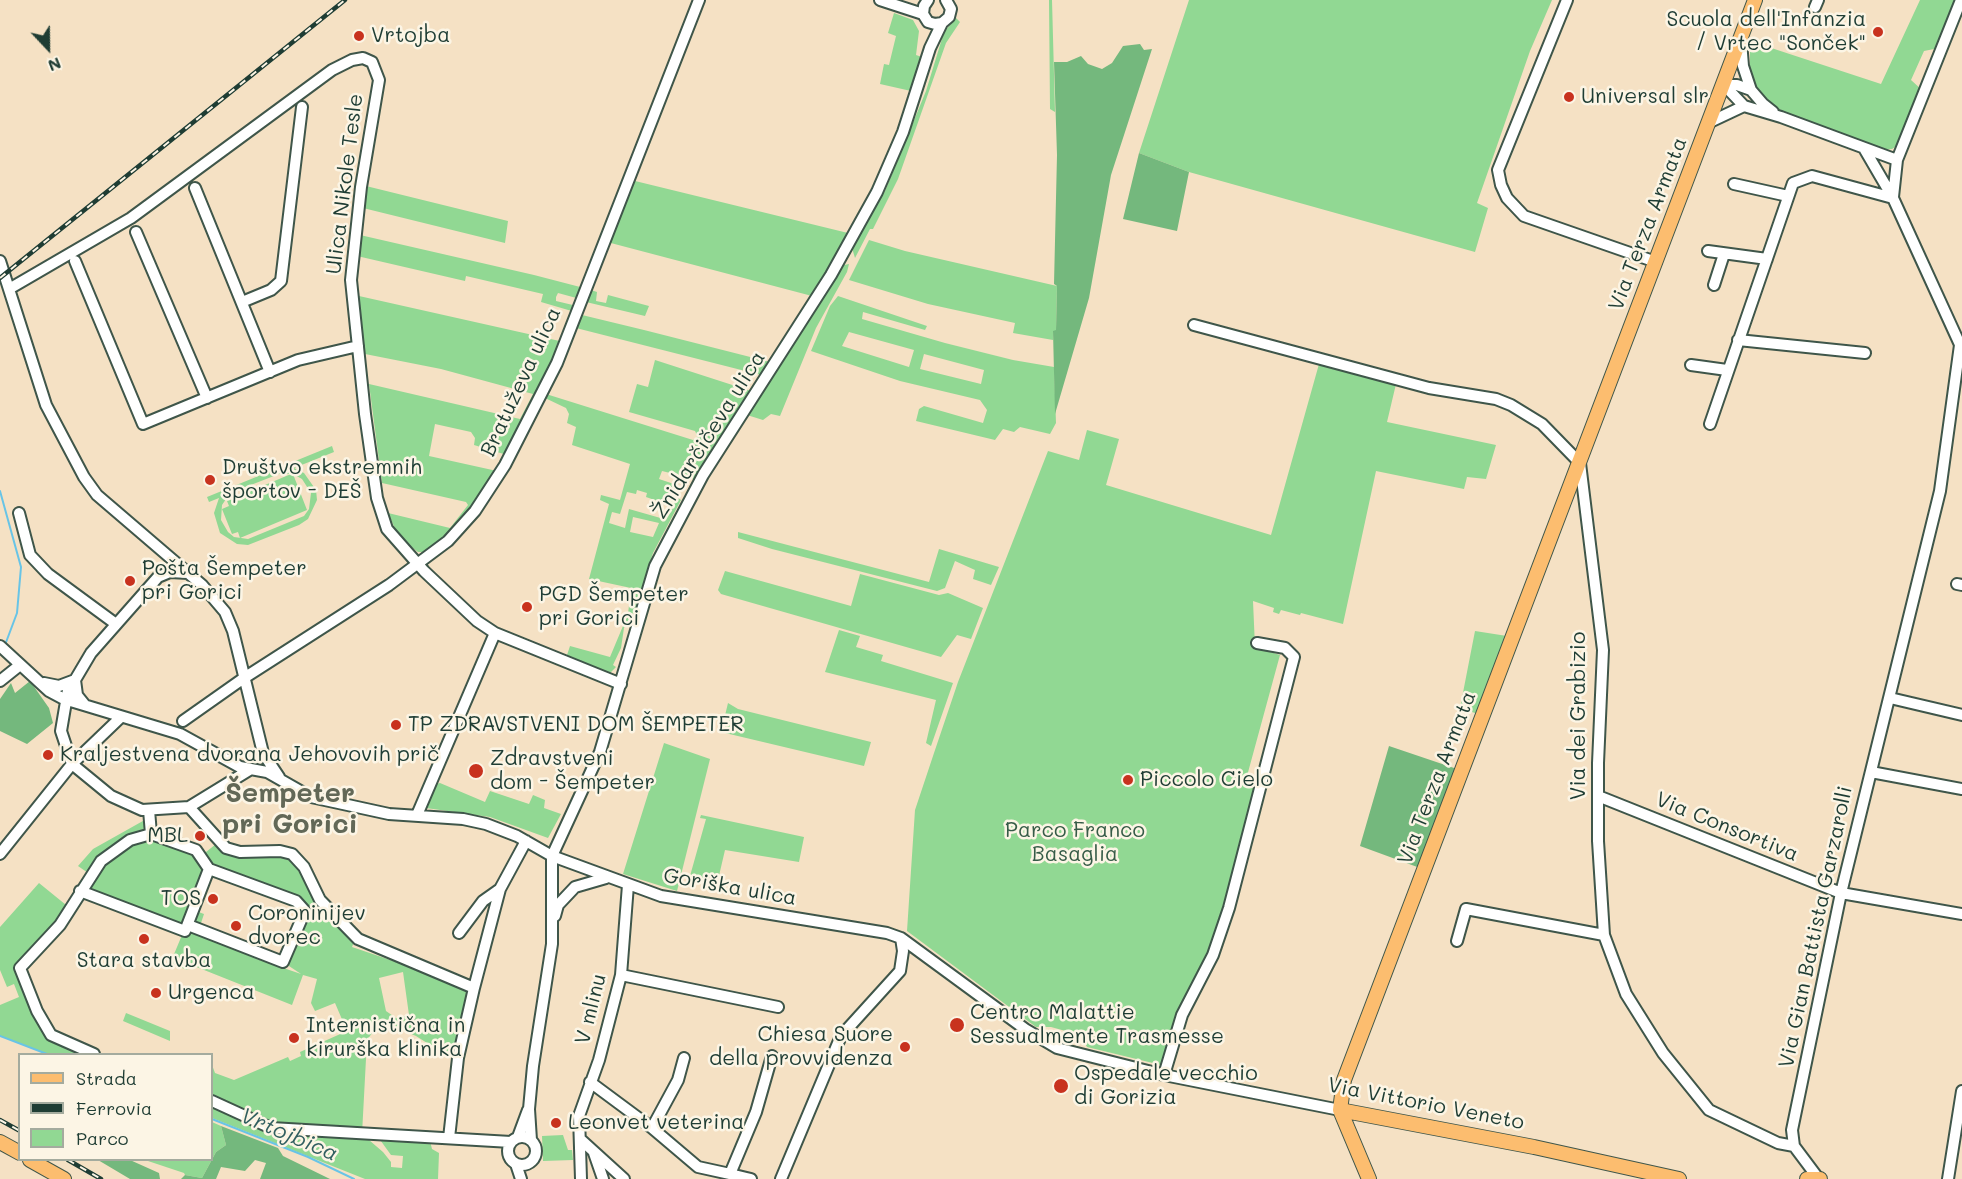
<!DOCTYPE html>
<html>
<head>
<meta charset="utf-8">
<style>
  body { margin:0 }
  #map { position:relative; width:1962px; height:1179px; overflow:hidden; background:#f5e1c4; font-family:Mali,sans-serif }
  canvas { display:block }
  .legend { position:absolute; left:18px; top:1053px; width:195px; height:108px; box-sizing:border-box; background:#fcf5e5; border:2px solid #a4ab9e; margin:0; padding:8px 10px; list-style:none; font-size:18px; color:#1f3d34 }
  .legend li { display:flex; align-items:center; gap:12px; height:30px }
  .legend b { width:30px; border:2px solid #a4ab9e }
  .north { position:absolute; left:18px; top:18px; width:60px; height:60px; -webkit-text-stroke:4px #fcf5e5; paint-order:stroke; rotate:158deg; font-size:16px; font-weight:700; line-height:24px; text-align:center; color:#1f3d34 }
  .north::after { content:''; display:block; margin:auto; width:21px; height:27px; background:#1f3d34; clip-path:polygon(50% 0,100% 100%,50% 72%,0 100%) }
</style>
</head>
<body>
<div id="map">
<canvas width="1962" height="1179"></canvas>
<ul class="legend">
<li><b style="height:8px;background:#fcbd6f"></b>Strada</li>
<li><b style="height:8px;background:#1f3d34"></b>Ferrovia</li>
<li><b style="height:16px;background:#91d893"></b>Parco</li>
</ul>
<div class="north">N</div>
</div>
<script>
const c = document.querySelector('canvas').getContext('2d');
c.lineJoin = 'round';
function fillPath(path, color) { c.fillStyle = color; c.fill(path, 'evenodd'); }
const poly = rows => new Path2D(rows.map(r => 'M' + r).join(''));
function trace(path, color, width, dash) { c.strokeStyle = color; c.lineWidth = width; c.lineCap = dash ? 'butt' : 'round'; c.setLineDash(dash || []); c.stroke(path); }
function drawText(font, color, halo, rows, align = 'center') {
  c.font = font + ' Mali,sans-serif'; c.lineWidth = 5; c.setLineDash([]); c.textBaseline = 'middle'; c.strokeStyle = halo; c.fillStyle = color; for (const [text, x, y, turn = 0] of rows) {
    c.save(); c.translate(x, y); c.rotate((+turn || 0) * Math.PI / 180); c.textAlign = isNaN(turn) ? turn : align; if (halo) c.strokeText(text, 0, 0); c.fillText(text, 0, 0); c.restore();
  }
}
fillPath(poly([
  [1049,0,1052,0,1055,112,1050,109],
  [1189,0,1552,0,1530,51,1477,203,1488,208,1475,252,1189,172,1139,153],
  [1920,0,1957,0,1939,48,1924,51,1911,80,1922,90,1900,144,1892,149,1883,150,1780,112,1759,92,1750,74,1750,41,1881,84],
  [894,13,913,20,919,31,916,55,922,57,911,91,880,84,884,64,889,65,896,36,888,33],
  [956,18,960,22,946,43,898,179,873,229,870,229,855,258,852,248,885,191,926,91,944,32],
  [631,180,848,233,812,296,607,242],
  [366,186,508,221,505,243,363,208],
  [360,235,534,275,584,288,580,299,558,293,556,297,556,301,577,306,575,312,541,302,543,294,466,276,465,281,357,256],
  [869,240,905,251,1057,286,1056,331,1053,332,1053,340,1013,333,1015,323,928,304,849,280],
  [849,264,847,272,816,328,780,416,771,414,763,420,747,415,844,265],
  [591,290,597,292,596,301,606,303,608,295,649,306,645,316,586,302],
  [359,296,564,342,507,455,474,445,475,438,471,432,435,424,429,456,497,471,460,521,438,543,423,552,418,552,405,542,397,533,388,513,450,528,468,505,466,502,382,483,369,384,520,419,533,394,441,369,365,354],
  [838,296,927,326,925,330,863,312,862,319,945,343,1013,360,1054,367,1056,423,1050,434,1020,427,1014,432,1003,429,995,440,916,421,919,409,924,406,983,423,987,410,980,400,900,381,811,351,830,306],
  [849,332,914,350,909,367,842,346],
  [924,354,984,370,981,384,920,369],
  [582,315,644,330,770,362,761,375,576,328],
  [655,360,751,391,694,479,662,471,659,479,677,485,675,496,681,500,653,553,635,609,624,628,621,648,613,665,616,667,609,674,567,655,570,646,610,657,628,614,631,588,589,579,609,504,600,500,601,495,620,500,630,464,572,445,576,427,567,423,569,414,566,408,545,398,546,394,693,440,698,437,695,431,629,412,637,384,648,387],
  [637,490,647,493,646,497,669,505,664,519,629,509,625,528,609,523,612,512,620,514,627,492,636,494],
  [633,517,659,523,653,537,630,532],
  [1319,364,1396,384,1387,422,1496,445,1486,479,1467,477,1464,489,1376,471,1343,624,1301,613,1300,615,1281,610,1279,614,1273,612,1274,608,1253,601,1255,647,1280,655,1247,776,1259,780,1216,939,1178,1009,1161,1065,1087,1047,1080,1035,1051,1027,1036,1027,907,931,915,810,934,753,958,682,1048,451,1079,460,1087,430,1119,439,1106,485,1271,535],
  [332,446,334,452,294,468,304,473,316,490,317,500,308,519,299,525,248,545,237,544,220,533,214,513,219,498,209,502,207,497],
  [279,474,291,474,227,501,229,506,222,509,232,534,238,532,240,538,307,510,293,474,302,479,311,493,309,509,304,516,248,539,234,537,228,532,221,520,222,505,226,499,238,490],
  [738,532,929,582,939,549,999,567,991,585,973,579,975,570,955,561,945,588,937,591,772,549,738,538],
  [725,571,851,606,860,574,939,595,948,593,983,608,971,639,957,635,941,657,721,594,718,590],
  [839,630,860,636,856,647,883,655,881,661,953,683,931,746,926,743,936,700,825,672],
  [1475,631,1507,636,1478,714,1460,708],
  [728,703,738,709,871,742,864,766,721,732],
  [664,743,710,759,677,891,623,874],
  [440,783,485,802,490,791,529,804,533,795,545,800,544,808,561,814,548,838,490,817,426,808,436,784],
  [701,815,804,837,799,862,725,850,718,880,690,876,706,819,700,818],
  [150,817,151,834,201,856,216,844,292,854,317,895,356,937,352,947,473,988,458,1057,446,1055,416,1036,381,1021,367,1040,362,1134,383,1152,391,1162,391,1167,402,1168,403,1156,391,1155,378,1137,430,1141,432,1149,439,1153,438,1179,365,1179,212,1118,212,1065,215,1073,234,1080,288,1057,290,1061,301,1056,300,1052,347,1031,335,1003,315,1011,311,1003,317,979,303,975,292,1005,189,964,187,970,168,962,172,959,182,935,80,891,91,875,78,866,93,849],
  [209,870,296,901,305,911,283,962,301,974,257,959,251,949,199,929,204,914,196,911],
  [403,972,409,1015,396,1018,386,1011,379,978],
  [39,883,71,909,20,968,51,1035,94,1054,47,1054,0,1036,0,1005,19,997,14,984,7,987,0,970,0,927],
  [126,1013,170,1031,170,1041,123,1021],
  [212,1122,221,1126,226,1145,216,1152,202,1178,185,1175,184,1173,145,1160,212,1160],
  [563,1135,568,1150,572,1150,573,1160,543,1161,542,1136]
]), '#91d893');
fillPath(poly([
  [1140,44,1144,50,1152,49,1111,175,1089,298,1055,414,1053,331,1056,330,1057,286,1054,284,1057,155,1054,62,1067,62,1081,56,1088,64,1102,69,1112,63,1123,46],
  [1139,153,1189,172,1177,231,1123,219],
  [30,681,49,708,53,723,27,744,0,731,0,699,11,683,15,693],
  [1389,746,1457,769,1420,868,1360,846],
  [221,1126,278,1148,283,1156,330,1179,260,1179,266,1163,255,1160,245,1171,221,1167,216,1179,181,1179,185,1175,202,1178,216,1152,226,1145],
  [98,1160,130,1160,159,1173,160,1179,130,1179]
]), '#74b87d');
trace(poly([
  [0,491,21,567,17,613,5,645],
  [0,1036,47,1054],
  [212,1119,308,1157,354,1179]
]), '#68c4e6', 2);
const minor = poly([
  [880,0,923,14],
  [928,0,924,6,923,14,928,22,935,24,942,23,949,17,951,9,946,0],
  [1567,0,1498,170,1501,185,1507,198,1524,216,1656,262],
  [1815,7,1818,0],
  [1741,41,1743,66,1751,90],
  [1724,85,1744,106,1781,117,1897,160],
  [1724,85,1737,85,1751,90,1763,104,1773,112],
  [1710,122,1744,106],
  [1865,150,1893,198,1962,349],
  [1734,184,1788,196],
  [195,188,270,372],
  [1893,197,1897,160,1961,0],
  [136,232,207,398],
  [1708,251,1767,259],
  [0,261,46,405,84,477,97,495,202,585,225,612,233,631,263,753,279,777],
  [75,261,143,424,298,360,358,346],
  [1714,285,1724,254],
  [9,289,131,218,332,70,352,60,363,58,372,62,379,80,361,187,351,280,365,414,377,498,387,529,424,571,477,621,495,633,621,684],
  [242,302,271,290,281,281,302,107],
  [1194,325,1429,388,1496,399,1511,405,1542,424,1580,463,1603,650,1598,763,1598,841,1604,935,1626,994,1663,1053,1709,1110,1778,1143,1794,1146],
  [1738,340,1865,353],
  [1691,365,1727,370],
  [1710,424,1793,183,1812,176,1893,198],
  [19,513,30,555,48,574,116,624],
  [1957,584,1962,585],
  [0,646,49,691,64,699,180,734,240,767,267,772,311,797,389,814,463,819,486,824,517,836,552,856,661,896,887,933,901,938,1025,1029,1057,1048,1164,1075,1340,1110],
  [75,680,77,695,85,705],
  [0,681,20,665],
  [44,683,59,686,75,680,91,653,158,577,170,572,188,573],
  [69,684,61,731,72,764,111,796,142,810,189,807,251,769],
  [1890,698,1962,715],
  [183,721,244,678,389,585,448,541,475,511,505,465,557,363,699,0],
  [1871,772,1962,789],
  [1598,796,1841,893,1962,914],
  [189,807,226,848,240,852,280,851,292,854,304,867,320,900,358,939,474,988],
  [149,810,151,834],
  [417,815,495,633],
  [0,854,72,764,121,717],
  [80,891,185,931,209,869],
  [555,916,558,905,575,887,606,878],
  [459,933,483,901,500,889],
  [1457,941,1466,909,1604,935],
  [621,975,778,1007],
  [94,1054,51,1035,37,1011,20,968,60,925,101,861,130,840,151,834,196,850,209,869,296,901,305,911,283,962,188,925],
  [1164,1075,1182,1015,1213,955,1229,908,1294,657,1285,648,1257,643],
  [590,1082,652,1128,698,1167,730,1174,756,1112,772,1056],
  [212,1101,271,1128,511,1142],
  [652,1128,678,1080,684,1058],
  '508 1151a14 14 0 1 1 28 0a14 14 0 1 1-28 0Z',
  [518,1137,528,1110],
  [449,1138,458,1058,474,988,500,889,526,841],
  [580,1139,624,1179],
  [531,1140,529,1109,533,1066,552,944,552,856,600,752,655,566,703,475,831,275,877,192,903,132,930,48,942,23],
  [594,1153,603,1179],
  [516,1164,521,1179],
  [730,1174,751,1179],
  [1818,1178,1794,1146,1792,1130,1841,893,1940,491,1960,345],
  [581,1179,579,1116,599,1060,621,975,628,885],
  [781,1179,841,1036,900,971,903,951,901,938],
  [1948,1179,1962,1091]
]);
const major = poly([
  [1340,1110,1534,1147,1679,1179],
  [0,1142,20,1153],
  [30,1160,64,1179],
  [1369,1179,1340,1110,1344,1080,1755,0],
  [1807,1179,1820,1179]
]);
trace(minor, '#3f564a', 14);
trace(major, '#3f564a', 16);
trace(minor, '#fff', 10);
trace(major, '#fcbd6f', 14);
const rail = poly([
  [0,278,345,0],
  [0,1120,20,1131],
  [68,1160,101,1179]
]);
trace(rail, '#1f3d34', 4.5);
trace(rail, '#fcf5e5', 2, [7]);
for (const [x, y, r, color] of [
  [1878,32,6,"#c8321e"],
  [359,36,6,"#c8321e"],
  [1569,97,6,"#c8321e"],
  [210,480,6,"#c8321e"],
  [130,581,6,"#c8321e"],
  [527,607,6,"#c8321e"],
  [396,725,6,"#c8321e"],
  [48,755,6,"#c8321e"],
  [476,771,8,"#c8321e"],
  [1128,780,6,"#c8321e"],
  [200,836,6,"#c8321e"],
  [213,899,6,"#c8321e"],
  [236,926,6,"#c8321e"],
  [144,939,6,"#c8321e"],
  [156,993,6,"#c8321e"],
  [957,1025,8,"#c8321e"],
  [294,1038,6,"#c8321e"],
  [905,1047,6,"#c8321e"],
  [1061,1086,8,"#c8321e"],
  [556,1123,6,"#c8321e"]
]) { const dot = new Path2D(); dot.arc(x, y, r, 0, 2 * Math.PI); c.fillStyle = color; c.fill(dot); trace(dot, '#fcf5e5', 2); }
drawText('21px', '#1f3d34', '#fcf5e5', [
  ["Scuola dell'Infanzia",1866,20,"right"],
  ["/ Vrtec \"Sonček\"",1866,44,"right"],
  ["Vrtojba",371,36],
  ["Universal slr",1581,97],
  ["Društvo ekstremnih",222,468],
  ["športov - DEŠ",222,492],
  ["Pošta Šempeter",142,569],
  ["pri Gorici",142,593],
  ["PGD Šempeter",539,595],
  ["pri Gorici",539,619],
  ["TP ZDRAVSTVENI DOM ŠEMPETER",408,725],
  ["Kraljestvena dvorana Jehovovih prič",60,755],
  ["Zdravstveni",490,759],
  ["dom - Šempeter",490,783],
  ["Piccolo Cielo",1140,780],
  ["MBL",188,836,"right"],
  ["TOS",201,899,"right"],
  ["Coroninijev",248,914],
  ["dvorec",248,938],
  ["Stara stavba",144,961,"center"],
  ["Urgenca",168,993],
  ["Centro Malattie",970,1013],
  ["Sessualmente Trasmesse",970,1037],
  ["Internistična in",306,1026],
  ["kirurška klinika",306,1050],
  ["Chiesa Suore",893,1035,"right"],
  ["della provvidenza",893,1059,"right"],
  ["Ospedale vecchio",1074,1074],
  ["di Gorizia",1074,1098],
  ["Leonvet veterina",568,1123]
], 'left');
drawText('21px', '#1f3d34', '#fcf5e5', [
  ["Ulica Nikole Tesle",345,184,-83],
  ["Via Terza Armata",1648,224,-69],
  ["Bratuževa ulica",521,382,-65],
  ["Žnidarčičeva ulica",709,435,-58],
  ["Via dei Grabizio",1579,716,-90],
  ["Via Terza Armata",1437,778,-69],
  ["Via Consortiva",1727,827,22],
  ["Goriška ulica",730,887,10],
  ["Via Gian Battista Garzarolli",1816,927,-78],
  ["V mlinu",591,1009,-76],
  ["Via Vittorio Veneto",1426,1104,11]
]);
drawText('21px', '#365c47', '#fcf5e5', [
  ["Parco Franco",1075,831],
  ["Basaglia",1075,855]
]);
drawText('italic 22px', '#315f60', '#fcf5e5', [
  ["Vrtojbica",289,1135,23]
]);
drawText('bold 27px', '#626857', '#fcf5e5', [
  ["Šempeter",290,794],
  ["pri Gorici",290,825]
]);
</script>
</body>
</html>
